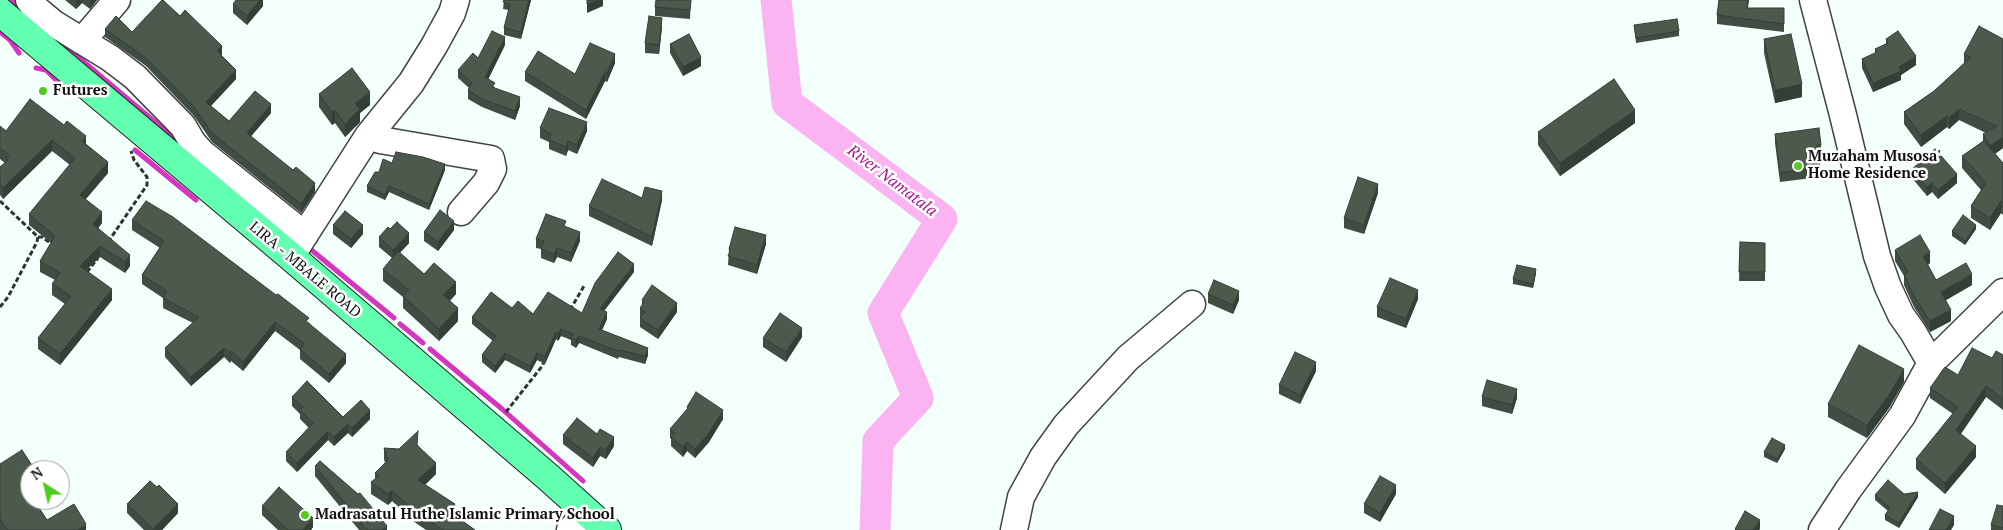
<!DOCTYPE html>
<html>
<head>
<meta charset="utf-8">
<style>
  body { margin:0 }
  #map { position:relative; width:2003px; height:530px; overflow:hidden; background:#f3fffa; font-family:"PT Serif",serif }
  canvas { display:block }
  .north { position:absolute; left:20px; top:460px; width:50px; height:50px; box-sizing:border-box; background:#fff; border:1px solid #9f9f9f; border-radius:50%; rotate:325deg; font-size:14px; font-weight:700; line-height:20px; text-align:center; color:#101010 }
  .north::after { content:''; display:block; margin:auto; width:18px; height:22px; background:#52ca1e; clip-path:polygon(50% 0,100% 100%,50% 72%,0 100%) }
</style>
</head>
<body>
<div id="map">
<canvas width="2003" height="530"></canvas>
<div class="north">N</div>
</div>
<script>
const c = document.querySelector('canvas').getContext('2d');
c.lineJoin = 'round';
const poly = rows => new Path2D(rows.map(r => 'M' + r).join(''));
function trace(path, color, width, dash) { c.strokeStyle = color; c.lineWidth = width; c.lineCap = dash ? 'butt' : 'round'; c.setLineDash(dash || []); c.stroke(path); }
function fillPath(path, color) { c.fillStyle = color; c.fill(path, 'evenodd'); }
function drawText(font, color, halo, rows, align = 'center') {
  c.font = font + ' "PT Serif",serif'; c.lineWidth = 5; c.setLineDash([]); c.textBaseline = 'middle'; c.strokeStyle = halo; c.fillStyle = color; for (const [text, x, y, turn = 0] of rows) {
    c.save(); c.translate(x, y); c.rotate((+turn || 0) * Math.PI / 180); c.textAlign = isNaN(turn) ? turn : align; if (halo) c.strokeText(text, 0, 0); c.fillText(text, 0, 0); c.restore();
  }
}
trace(poly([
  [11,0,22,9],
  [0,32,10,40,19,53],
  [59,41,180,143],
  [36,68,46,70,58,82,62,90],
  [135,150,196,200],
  [309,248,394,318],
  [400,324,423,343],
  [430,349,502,409,583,481]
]), '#d636bf', 5);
trace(poly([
  [776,0,787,103,942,219,883,313,918,398,878,441,875,530]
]), '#fab4f2', 31);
const minor = poly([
  [29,0,35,8,53,23,110,58,135,77,183,126,193,143,202,153,305,235],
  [1813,0,1843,115,1877,256,1888,287,1901,315,1913,332,1931,363],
  [82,41,117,0],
  [368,136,380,140,491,159,493,169,486,183,461,212],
  [295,250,368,136,411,83,434,46,452,13,456,0],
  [570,530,588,513],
  [1014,530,1021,497,1043,457,1066,425,1128,358,1192,304],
  [1822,530,1848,490,1902,416,1931,363,2003,292]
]);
const major = poly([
  [0,12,290,256,548,477,607,530]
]);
trace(minor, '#434343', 29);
trace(major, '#212121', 30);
trace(poly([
  [0,201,38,237,42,237,53,245],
  [108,242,147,185,147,177,134,160,131,151],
  [87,272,98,258],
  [0,307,8,297,37,242,38,237],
  [570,310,584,286],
  [506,412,543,365,544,359]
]), '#323232', 3, [5, 2.5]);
trace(minor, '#fff', 26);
trace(major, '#63ffb1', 28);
fillPath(poly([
  [65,0,97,0,90,9,82,3,76,9],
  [263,0,263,6,247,25,233,13,233,4],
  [504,0,531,0,521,39,504,35,504,28,509,10,503,9],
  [691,0,690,19,655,16,655,7],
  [1719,0,1749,0,1748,8,1784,8,1784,32,1717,24,1717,15],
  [1634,25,1679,31,1679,36,1636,43],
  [662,27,659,54,645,53,645,43],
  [105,29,132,32,222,55,222,56,236,79,211,106,229,121,271,113,251,136,315,192,301,213,212,142,194,116,146,66,105,37],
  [1764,39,1802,97,1775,103,1764,53],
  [1886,39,1916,65,1901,75,1901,80,1873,92,1862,68,1862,59,1875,53,1875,49,1886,44],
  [2003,39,2003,148,1995,154,2003,163,2003,215,2001,213,1990,230,1971,218,1971,206,1981,190,1962,168,1962,156,1983,141,1983,134,1986,133,1959,120,1949,129,1947,127,1921,147,1904,124,1904,112,1934,91,1964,64,1964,54],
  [670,44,701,66,683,76,670,53],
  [505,45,488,79,495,88,520,106,515,120,482,107,468,99,468,90,469,88,458,78,458,70],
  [615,63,607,82,605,81,586,119,525,81,525,72,575,74],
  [319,94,370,105,360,113,360,122,345,137,335,123,332,125,319,107],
  [1635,123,1560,176,1538,145,1538,132],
  [0,126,6,131,86,144,108,173,85,200,102,223,98,228,130,266,125,273,100,257,86,270,112,300,60,365,38,349,38,338,65,304,52,295,52,284,55,280,40,272,40,261,51,243,29,225,29,214,70,165,52,151,3,199,0,195,0,167,5,163,0,159],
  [540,128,587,131,577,154,568,150,566,156,549,149,549,142,540,138],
  [1775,134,1821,145,1821,154,1818,154,1820,167,1820,177,1780,182,1775,143],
  [392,163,445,170,429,210,389,192,385,200,367,192,367,186,379,172],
  [1912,169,1957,183,1938,199,1932,192,1927,196,1912,178],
  [1378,193,1364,234,1344,228,1344,218],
  [642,198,662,200,652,246,589,216,589,206],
  [132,220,309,323,346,363,329,383,300,359,300,350,275,331,243,371,231,361,230,363,224,357,191,386,165,357,165,348,193,323,163,308,163,298,142,284,142,275,160,248,132,230],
  [333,225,363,234,351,248,333,234],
  [566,227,580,241,571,262,557,257,554,263,541,258,541,249,536,248,536,239],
  [1976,229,1965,245,1952,236,1952,231],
  [454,230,438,251,424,241,424,232],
  [379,237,409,243,400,253,424,274,456,294,450,301,458,321,439,341,403,308,403,297,383,281,383,269,392,258,379,247],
  [1740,242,1765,243,1765,281,1739,281],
  [766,244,757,274,728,265,729,249],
  [1895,250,1930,263,1928,265,1936,280,1972,285,1946,300,1951,321,1930,332,1914,307,1904,285,1904,276,1895,261],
  [634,272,604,311,607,319,602,330,648,355,645,364,619,357,618,359,579,343,576,348,571,345,571,340,561,336,558,341,556,339,545,364,537,360,530,373,505,360,495,373,482,362,482,355,493,341,472,324,472,317,512,308,533,314,582,313],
  [1536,273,1533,288,1513,284,1513,279],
  [1208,294,1239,300,1233,314,1208,303],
  [1418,299,1406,328,1377,317,1377,307],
  [642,300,677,312,658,339,640,327,640,308,642,306],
  [802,337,786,362,763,347,763,338],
  [2003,355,2003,410,1986,397,1961,434,1976,457,1945,494,1916,469,1916,459,1953,414,1930,398,1930,388],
  [1316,371,1300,404,1279,394,1279,385],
  [1904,382,1889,408,1867,438,1828,417,1828,404],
  [292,397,343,417,370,419,352,437,348,433,334,446,328,440,297,472,286,461,286,452,309,428,300,419,300,414,292,406],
  [1482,397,1517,398,1512,414,1482,406],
  [687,407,723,419,709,442,695,458,687,451,683,457,671,446,671,439,670,438,670,429,687,410],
  [563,435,614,446,606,459,600,456,593,467,563,444],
  [418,445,436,474,425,485,455,515,455,516,475,530,426,530,413,521,392,501,388,505,371,494,371,482,375,479,375,473,385,463,384,459,384,448,399,449],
  [1785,449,1777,463,1764,457,1764,452],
  [0,464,30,470,30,485,26,488,47,520,86,530,0,530],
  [315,466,387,530,359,530,315,476],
  [1396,494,1380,522,1364,513,1364,504],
  [1904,494,1918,497,1899,528,1885,520,1885,515,1888,511,1875,500,1875,495],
  [127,504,178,513,162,530,144,530,127,513],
  [262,506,313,527,311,530,278,530,262,515],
  [2003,506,2003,530,1991,530,1991,525]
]), '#404d42');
fillPath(poly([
  [76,0,82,0,82,3,76,9],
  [90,0,97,0,90,9],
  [260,0,263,0,263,6,247,25,247,16],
  [529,0,531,0,521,39,521,32],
  [598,0,603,0,603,6,587,13,587,4],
  [662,18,662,27,659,54,659,45],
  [505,37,505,45,485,86,485,77],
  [222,46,222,55,217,60,217,51],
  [615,54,615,63,607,82,607,73],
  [1916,56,1916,65,1901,75,1901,80,1873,92,1873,83,1899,67],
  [701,57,701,66,683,76,683,67],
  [236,70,236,79,206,111,206,102],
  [605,72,605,81,586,119,586,110],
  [1802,84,1802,97,1775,103,1775,90],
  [370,92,370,105,360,113,360,122,345,137,345,124,355,103],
  [520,97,520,106,515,120,515,111],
  [271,104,271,113,247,141,247,133],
  [1959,109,1959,120,1949,129,1949,118],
  [335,110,335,123,332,125,332,112],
  [1635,110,1635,123,1560,176,1560,163],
  [1947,116,1947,127,1921,147,1921,135],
  [587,122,587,131,577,154,577,145],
  [86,136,86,147,82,141],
  [2003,137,2003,148,1990,157,1990,146],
  [52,140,52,151,3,199,3,188],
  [568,141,568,150,566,156,566,147],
  [108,162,108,173,80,206,80,195],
  [445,164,445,170,429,210,429,204],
  [1957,174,1957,183,1938,199,1938,190],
  [315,183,315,192,301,213,301,204],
  [1932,183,1932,192,1927,196,1927,187],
  [1378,184,1378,193,1364,234,1364,225],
  [389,186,389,192,385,200,385,195],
  [662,191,662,200,652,246,652,237],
  [2001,201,2001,213,1990,230,1990,218],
  [102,212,102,223,93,235,93,224],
  [454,221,454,230,438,251,438,242],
  [363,225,363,234,351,248,351,239],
  [1976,225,1976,229,1965,245,1965,241],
  [580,232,580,241,571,262,571,253],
  [409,233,409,243,393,260,393,250],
  [766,235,766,244,757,274,757,265],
  [100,246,100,257,80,276,80,266],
  [557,248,557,257,554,263,554,254],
  [1930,252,1930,263,1923,267,1923,256],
  [130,255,130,266,125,273,125,262],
  [634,264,634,272,600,316,600,309],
  [1536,269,1536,273,1533,288,1533,284],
  [1972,274,1972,285,1941,303,1941,292],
  [456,282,456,294,443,307,443,295],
  [112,289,112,300,60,365,60,354],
  [1418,290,1418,299,1406,328,1406,319],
  [1239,291,1239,300,1233,314,1233,305],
  [677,303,677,312,658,339,658,330],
  [458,308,458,321,439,341,439,329],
  [1951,310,1951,321,1930,332,1930,321],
  [607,312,607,319,599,337,599,329],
  [275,322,275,331,243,371,243,362],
  [802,328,802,337,786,362,786,352],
  [561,329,561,336,558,341,558,334],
  [556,332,556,339,545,364,545,356],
  [579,336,579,343,576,348,576,340],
  [224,348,224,357,191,386,191,377],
  [648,348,648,355,645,364,645,356],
  [231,351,231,361,230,363,230,353],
  [505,353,505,360,495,373,495,366],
  [537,353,537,360,530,373,530,366],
  [346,354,346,363,329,383,329,374],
  [1316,362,1316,371,1300,404,1300,395],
  [1904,369,1904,382,1889,408,1867,438,1867,425],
  [1986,386,1986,397,1956,440,1956,430],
  [1517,389,1517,398,1512,414,1512,405],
  [370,410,370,419,352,437,352,428],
  [723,410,723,419,709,442,695,458,695,449],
  [348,424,348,433,334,446,334,437],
  [328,431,328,440,297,472,297,463],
  [614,437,614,446,606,459,606,450],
  [687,442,687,451,683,457,683,447],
  [1785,445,1785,449,1777,463,1777,459],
  [1976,446,1976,457,1945,494,1945,483],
  [600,447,600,456,593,467,593,458],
  [436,463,436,474,418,491,418,480],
  [30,475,30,485,21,491,21,481],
  [1396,485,1396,494,1380,522,1380,513],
  [392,490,392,501,388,505,388,494],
  [1918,492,1918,497,1899,528,1899,523],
  [178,504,178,513,162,530,153,530],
  [455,504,455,515,450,524,450,512],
  [1954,516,1954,525,1951,530,1946,530],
  [313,518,313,527,311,530,303,530],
  [1760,520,1760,529,1759,530,1753,530],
  [86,524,86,530,78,530],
  [387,526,387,530,382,530]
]), '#343f36');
const building = poly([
  [162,0,163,0,180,16,185,10,222,46,217,51,236,70,206,102,229,121,255,91,271,104,247,133,293,170,296,167,315,183,301,204,212,133,194,107,146,58,105,29,116,16,132,32,162,0],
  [236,0,260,0,247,16,233,4,236,0],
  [504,0,529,0,521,32,504,28,510,4,503,2,504,0],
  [587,0,598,0,587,4,587,0],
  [656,0,691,0,690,10,655,7,656,0],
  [1719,0,1748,0,1747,8,1784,8,1784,24,1717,15,1719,0],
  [649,16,662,18,659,45,645,43,649,16],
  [1677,19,1679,31,1636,38,1634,25,1677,19],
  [1979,26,2003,39,2003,137,1990,146,1983,134,1997,126,1959,109,1949,118,1947,116,1921,135,1904,112,1934,91,1971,57,1964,54,1979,26],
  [492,31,505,37,485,77,495,83,492,87,520,97,515,111,482,99,468,90,472,83,458,70,473,53,478,58,492,31],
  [1898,31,1916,56,1899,67,1901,71,1873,83,1862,59,1877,52,1875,49,1888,43,1886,39,1898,31],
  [689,34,701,57,683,67,670,44,689,34],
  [1791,34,1802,84,1775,90,1764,39,1791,34],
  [590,43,615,54,607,73,605,72,586,110,525,72,538,51,575,74,590,43],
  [352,68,370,92,355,103,360,109,345,124,335,110,332,112,319,94,352,68],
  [1614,79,1635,110,1560,163,1538,132,1614,79],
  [30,99,64,125,67,121,86,136,82,141,108,162,80,195,102,212,93,224,130,255,125,262,100,246,80,266,112,289,60,354,38,338,71,296,52,284,60,273,40,261,55,236,29,214,75,158,52,140,3,188,0,184,0,167,8,160,6,158,9,155,0,148,0,126,6,131,30,99],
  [549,108,587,122,577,145,568,141,566,147,549,140,551,134,540,128,549,108],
  [1819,128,1821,145,1817,145,1820,167,1780,173,1775,134,1819,128],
  [1984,141,2003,163,2003,203,2001,201,1990,218,1971,206,1986,183,1962,156,1984,141],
  [1935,149,1957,174,1938,190,1932,183,1927,187,1912,169,1935,149],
  [396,152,423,157,445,164,429,204,389,186,385,195,367,186,375,172,379,172,383,159,392,163,396,152],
  [1358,177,1378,184,1364,225,1344,218,1358,177],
  [602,179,642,198,645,187,662,191,652,237,589,206,602,179],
  [146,201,173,217,276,295,278,294,309,318,306,321,346,354,329,374,300,349,305,344,275,322,243,362,231,351,230,353,224,348,191,377,165,348,199,317,163,298,167,291,142,275,164,241,132,220,146,201],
  [440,210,454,221,438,242,424,232,440,210],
  [345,211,363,225,351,239,333,225,345,211],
  [546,214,566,221,564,226,580,232,571,253,557,248,554,254,541,249,544,241,536,239,546,214],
  [1963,215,1976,225,1965,241,1952,231,1963,215],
  [397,222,409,233,393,250,379,237,388,227,390,229,397,222],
  [735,227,766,235,757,265,728,256,731,249,729,249,735,227],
  [1920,235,1930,252,1923,256,1936,280,1966,263,1972,274,1941,292,1951,310,1930,321,1914,296,1904,274,1908,272,1895,250,1920,235],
  [1740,242,1765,243,1765,272,1739,272,1740,242],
  [398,251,424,274,434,263,456,282,443,295,458,308,439,329,403,296,409,290,383,269,398,251],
  [618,252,634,264,600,309,607,312,599,329,648,348,645,356,619,350,618,351,579,336,576,340,571,338,573,334,561,329,558,334,556,332,545,356,537,353,530,366,505,353,495,366,482,355,496,336,472,317,491,292,512,308,518,301,533,314,548,292,582,313,595,283,618,252],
  [1517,265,1536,269,1533,284,1513,279,1517,265],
  [1390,278,1418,290,1406,319,1377,307,1390,278],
  [1214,280,1239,291,1233,305,1208,294,1214,280],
  [652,285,677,303,658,330,640,318,645,312,640,308,644,302,642,300,652,285],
  [780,313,802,328,786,352,763,338,780,313],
  [1859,345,1904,369,1889,395,1867,425,1828,404,1859,345],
  [1972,348,1992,358,1996,351,2003,355,2003,399,1986,386,1956,430,1976,446,1945,483,1916,459,1958,407,1930,388,1945,367,1958,375,1972,348],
  [1295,352,1316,362,1300,395,1279,385,1295,352],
  [1487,380,1517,389,1512,405,1482,397,1487,380],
  [307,381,343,417,361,400,370,410,352,428,348,424,334,437,328,431,297,463,286,452,313,423,300,410,303,407,292,397,307,381],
  [696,392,723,410,709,433,695,449,687,442,683,447,671,437,675,433,670,429,688,408,687,407,696,392],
  [577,418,597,434,600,429,614,437,606,450,600,447,593,458,563,435,577,418],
  [418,431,417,445,436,463,418,480,455,504,450,512,475,530,443,530,413,510,392,490,388,494,371,482,379,476,375,473,388,460,384,448,399,449,418,431],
  [1772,438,1785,445,1777,459,1764,452,1772,438],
  [22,450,35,470,30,470,30,475,21,481,30,495,30,500,34,500,47,520,74,504,86,524,78,530,7,530,0,519,0,464,22,450],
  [320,461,358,494,360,493,387,526,382,530,367,530,315,466,320,461],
  [1380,476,1396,485,1380,513,1364,504,1380,476],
  [1888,480,1904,494,1918,492,1899,523,1885,515,1890,508,1875,495,1888,480],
  [150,481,157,487,159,485,178,504,153,529,127,504,150,481],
  [279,487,313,518,303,530,288,530,262,506,279,487],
  [1997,505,2003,506,2003,528,1991,525,1997,505],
  [1940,509,1954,516,1946,530,1929,530,1940,509],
  [1745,511,1760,520,1753,530,1736,530,1735,529,1745,511]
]);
fillPath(building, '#4b5a4d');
trace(building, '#343f36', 1);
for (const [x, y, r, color] of [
  [43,91,5,"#52ca1e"],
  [1798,166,5,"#52ca1e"],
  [305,515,5,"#52ca1e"]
]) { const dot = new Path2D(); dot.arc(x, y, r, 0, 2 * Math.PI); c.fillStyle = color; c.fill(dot); trace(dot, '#fff', 2); }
drawText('bold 15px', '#101010', '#fff', [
  ["Futures",53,91],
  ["Muzaham Musosa'",1808,157],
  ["Home Residence",1808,174],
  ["Madrasatul Huthe Islamic Primary School",315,515]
], 'left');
drawText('15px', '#101010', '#fff', [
  ["LIRA - MBALE ROAD",305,270,40]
]);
drawText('italic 16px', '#ab108f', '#fff', [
  ["River Namatala",892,181,37]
]);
</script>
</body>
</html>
